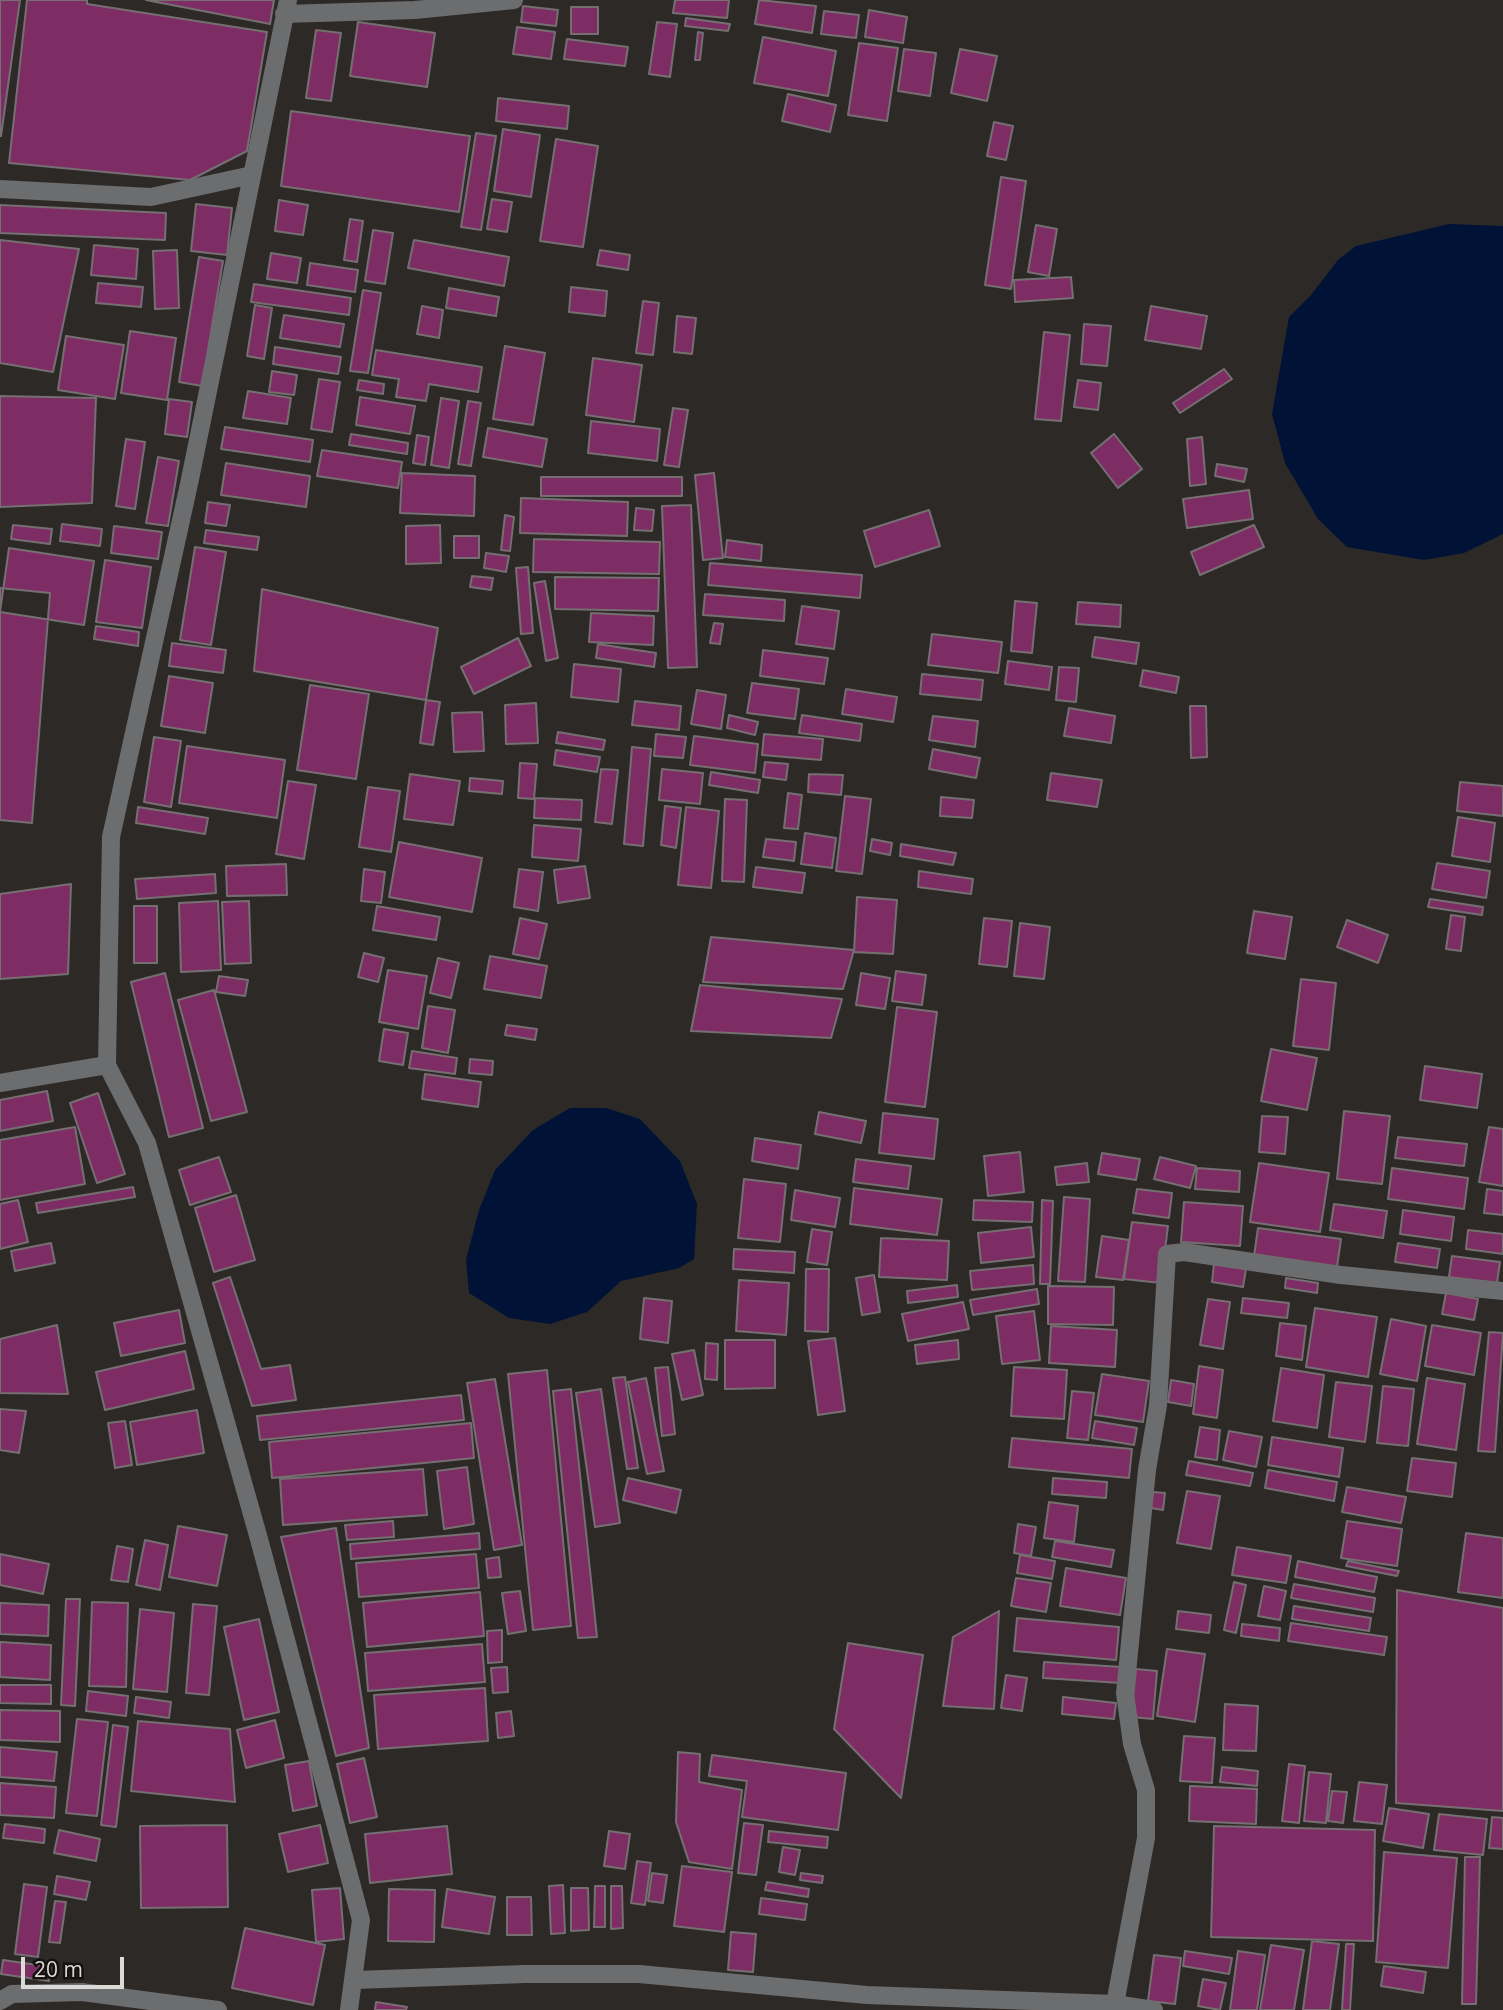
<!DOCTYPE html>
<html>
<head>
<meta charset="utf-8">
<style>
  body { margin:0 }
  #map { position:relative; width:1503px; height:2010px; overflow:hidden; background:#2d2926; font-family:"Open Sans",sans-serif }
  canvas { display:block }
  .scale { position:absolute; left:21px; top:1957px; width:103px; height:32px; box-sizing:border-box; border:4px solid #dcdad7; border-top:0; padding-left:9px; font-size:21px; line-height:24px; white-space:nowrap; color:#dcdad7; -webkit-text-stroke:5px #141211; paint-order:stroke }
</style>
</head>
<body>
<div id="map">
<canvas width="1503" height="2010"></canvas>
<div class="scale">20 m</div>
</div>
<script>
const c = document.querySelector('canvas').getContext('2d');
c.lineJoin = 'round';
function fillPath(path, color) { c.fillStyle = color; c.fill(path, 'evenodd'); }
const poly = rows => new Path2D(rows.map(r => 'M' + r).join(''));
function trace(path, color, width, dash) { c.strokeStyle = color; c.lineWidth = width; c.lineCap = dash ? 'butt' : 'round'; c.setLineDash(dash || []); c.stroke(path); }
fillPath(poly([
  [1449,224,1503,226,1503,534,1464,553,1424,560,1347,547,1318,519,1285,463,1272,414,1289,317,1311,295,1338,260,1356,246],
  [570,1108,606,1108,640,1119,680,1161,697,1204,694,1259,679,1268,621,1281,587,1312,550,1324,509,1318,469,1293,466,1260,479,1210,495,1170,533,1130]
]), '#001336');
const building = poly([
  [0,0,20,0,1,136,0,136,0,0],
  [27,0,87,0,87,4,267,32,247,151,190,180,9,163,27,0],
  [146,0,274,0,270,24,146,0],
  [675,0,729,0,727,18,673,13,675,0],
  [759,0,816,6,812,33,755,24,759,0],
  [523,6,558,10,556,26,521,22,523,6],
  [571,7,598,7,598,34,571,34,571,7],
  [869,10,907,17,903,43,865,37,869,10],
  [824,11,859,15,856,38,821,34,824,11],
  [686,18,730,24,728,31,685,26,686,18],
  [358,22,435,33,427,87,350,76,358,22],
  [657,22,677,24,670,77,649,74,657,22],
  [517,27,555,32,551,59,513,54,517,27],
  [316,30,341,33,331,101,306,98,316,30],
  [698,32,703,33,700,60,695,60,698,32],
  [763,37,836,51,828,96,754,83,763,37],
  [567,39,628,47,625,66,564,59,567,39],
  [859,43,898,48,887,121,848,115,859,43],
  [904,49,936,53,930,96,898,91,904,49],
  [960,49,997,56,987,101,951,93,960,49],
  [788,94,836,105,830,132,782,121,788,94],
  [498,98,569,106,567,129,496,121,498,98],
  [291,111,470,136,459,212,281,186,291,111],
  [994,122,1013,126,1006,160,987,156,994,122],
  [503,129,540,135,531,197,494,191,503,129],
  [476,133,496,136,481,230,461,227,476,133],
  [556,139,598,146,583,247,540,241,556,139],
  [1001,177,1026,181,1011,289,985,285,1001,177],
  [492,199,512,202,507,232,487,229,492,199],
  [279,200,308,205,303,235,275,231,279,200],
  [196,204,232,208,227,255,191,251,196,204],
  [0,205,166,213,165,240,0,233,0,205],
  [350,219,363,221,357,262,344,260,350,219],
  [1036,225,1057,229,1049,276,1028,272,1036,225],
  [373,230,393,233,385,284,365,281,373,230],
  [0,240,79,249,53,372,0,363,0,240],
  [414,240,509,257,504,286,408,268,414,240],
  [94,245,138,249,136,279,91,275,94,245],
  [177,250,179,308,155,309,153,251,177,250],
  [600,250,630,255,628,270,597,265,600,250],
  [271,253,301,258,297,283,267,279,271,253],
  [199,257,223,261,202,386,179,382,199,257],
  [310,263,358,270,355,292,307,285,310,263],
  [1071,277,1073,298,1015,302,1014,280,1071,277],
  [98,283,143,287,141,307,96,303,98,283],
  [254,284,351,298,349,315,251,302,254,284],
  [571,287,607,291,605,316,569,312,571,287],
  [449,288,499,297,496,316,446,308,449,288],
  [363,290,381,293,368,373,350,371,363,290],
  [643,301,659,303,653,355,636,353,643,301],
  [255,305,272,308,264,359,247,356,255,305],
  [422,306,443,310,439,338,417,334,422,306],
  [1151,306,1207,316,1201,349,1145,340,1151,306],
  [284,315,344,324,340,347,280,338,284,315],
  [677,316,696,318,692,354,674,352,677,316],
  [1084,324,1111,326,1107,366,1081,364,1084,324],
  [130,331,176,338,167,400,121,393,130,331],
  [1044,332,1070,335,1061,421,1035,419,1044,332],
  [66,336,124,345,115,399,58,390,66,336],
  [505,346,545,353,533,425,493,419,505,346],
  [275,347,341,357,338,374,273,364,275,347],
  [376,350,482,367,478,392,429,384,426,401,396,397,399,379,372,375,376,350],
  [593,358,642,365,634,422,586,415,593,358],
  [1224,369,1232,379,1180,413,1173,403,1224,369],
  [272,371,297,375,294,395,269,392,272,371],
  [319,379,340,382,332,432,311,429,319,379],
  [359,380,384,384,383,394,357,390,359,380],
  [1078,380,1101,383,1098,410,1074,407,1078,380],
  [248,391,291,398,287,424,243,418,248,391],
  [0,396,96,398,92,503,0,507,0,396],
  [360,397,415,406,410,434,356,425,360,397],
  [441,398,459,401,449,468,431,465,441,398],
  [169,399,192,402,187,437,165,434,169,399],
  [468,401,481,403,471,466,458,464,468,401],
  [673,408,688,410,679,467,664,465,673,408],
  [591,421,660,429,657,461,588,453,591,421],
  [225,427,313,440,310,462,221,449,225,427],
  [488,428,547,439,542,467,483,457,488,428],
  [351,434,408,443,407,454,349,445,351,434],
  [1114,434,1142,469,1118,488,1091,453,1114,434],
  [417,435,429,437,425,465,413,463,417,435],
  [1202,437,1206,484,1190,486,1187,439,1202,437],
  [126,439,145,442,135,509,116,506,126,439],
  [322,450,402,462,398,488,317,476,322,450],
  [158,457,179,461,168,526,146,523,158,457],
  [226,463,310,476,306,507,221,495,226,463],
  [1217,464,1247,469,1244,482,1215,476,1217,464],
  [402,473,475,476,474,516,400,513,402,473],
  [714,473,723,558,703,560,695,475,714,473],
  [541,477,682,477,682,496,541,496,541,477],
  [1249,490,1253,519,1187,528,1183,499,1249,490],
  [521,498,628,502,627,536,520,533,521,498],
  [208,502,230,505,226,526,205,523,208,502],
  [691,505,697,667,668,668,662,506,691,505],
  [636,508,654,510,652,531,634,530,636,508],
  [929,510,940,546,875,567,864,531,929,510],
  [505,515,514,517,510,551,501,550,505,515],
  [62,524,102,529,100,546,60,541,62,524],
  [13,525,52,529,50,544,11,539,13,525],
  [440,525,441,563,406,564,406,526,440,525],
  [1254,525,1264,547,1200,575,1191,552,1254,525],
  [114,526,162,532,158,559,111,553,114,526],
  [206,530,259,537,257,550,204,543,206,530],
  [454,536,479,536,479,558,454,558,454,536],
  [534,539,660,542,659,574,533,572,534,539],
  [727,540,762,545,761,561,725,557,727,540],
  [195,547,226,552,211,645,180,640,195,547],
  [9,548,94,561,84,625,0,612,9,548],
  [486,553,509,556,506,572,484,568,486,553],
  [105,560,151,567,142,628,96,622,105,560],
  [710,563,862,575,860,598,708,585,710,563],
  [528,567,533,633,521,634,516,568,528,567],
  [472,576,493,578,491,590,470,587,472,576],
  [555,577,659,578,658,611,555,609,555,577],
  [545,581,558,658,546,661,534,583,545,581],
  [0,588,50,593,32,823,0,820,0,588],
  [262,589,438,628,426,700,254,671,262,589],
  [705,594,785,600,784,621,703,615,705,594],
  [1015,601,1037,603,1032,653,1011,651,1015,601],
  [1078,602,1121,605,1120,627,1076,624,1078,602],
  [802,606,839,611,834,649,796,644,802,606],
  [591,613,654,616,653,645,589,642,591,613],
  [714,623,723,624,720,644,710,643,714,623],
  [96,626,139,632,138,646,94,639,96,626],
  [932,634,1002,642,998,673,928,665,932,634],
  [1095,637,1139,643,1136,664,1092,657,1095,637],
  [518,638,531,666,474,694,461,667,518,638],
  [172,643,226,650,223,673,169,666,172,643],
  [598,644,656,653,654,667,596,658,598,644],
  [763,650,828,658,824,684,760,676,763,650],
  [1008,661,1052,667,1049,690,1005,684,1008,661],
  [574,664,621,669,618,702,571,697,574,664],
  [1059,667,1079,668,1076,702,1056,700,1059,667],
  [1143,670,1179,677,1176,693,1140,686,1143,670],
  [922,674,983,680,981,700,920,694,922,674],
  [169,676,213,683,205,733,161,726,169,676],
  [752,683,799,689,795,719,747,713,752,683],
  [310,685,369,694,356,779,297,770,310,685],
  [846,689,897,697,893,722,842,714,846,689],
  [697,690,726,695,721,729,691,724,697,690],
  [426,700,440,702,433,745,420,743,426,700],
  [635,701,681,706,679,730,632,725,635,701],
  [536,703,538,743,506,744,505,705,536,703],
  [1190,706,1206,706,1207,757,1191,758,1190,706],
  [1069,708,1115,716,1111,743,1064,736,1069,708],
  [482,712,484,751,454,752,452,713,482,712],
  [729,715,758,722,755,735,727,728,729,715],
  [802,715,862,724,860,741,799,733,802,715],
  [933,716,978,721,975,747,929,740,933,716],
  [558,732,605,740,603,750,556,743,558,732],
  [656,734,686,737,683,758,654,756,656,734],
  [764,734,823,739,821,760,762,755,764,734],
  [694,736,758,744,755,773,690,765,694,736],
  [154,737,181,741,171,807,144,802,154,737],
  [187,746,285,760,277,818,179,803,187,746],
  [632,747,651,749,643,846,624,844,632,747],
  [933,749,980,758,976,778,929,769,933,749],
  [556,750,600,757,597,772,554,765,556,750],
  [765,762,788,764,786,780,763,777,765,762],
  [520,763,537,764,534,799,518,798,520,763],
  [601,769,618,770,612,824,595,822,601,769],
  [662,769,703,773,700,804,659,800,662,769],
  [711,772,760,780,758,793,709,785,711,772],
  [1051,773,1102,780,1097,807,1047,800,1051,773],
  [410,774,460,781,453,825,404,819,410,774],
  [809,774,843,775,841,795,808,792,809,774],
  [470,778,503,781,502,794,469,791,470,778],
  [288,781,316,785,304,859,276,854,288,781],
  [1460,782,1503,786,1503,816,1457,811,1460,782],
  [368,787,400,791,391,852,359,847,368,787],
  [788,793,802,795,798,829,784,828,788,793],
  [845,796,871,799,862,874,836,871,845,796],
  [941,797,974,800,972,818,940,816,941,797],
  [535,798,582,800,581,820,534,818,535,798],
  [725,799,747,800,744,882,722,881,725,799],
  [665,806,681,808,676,848,661,845,665,806],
  [138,807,208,818,205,834,136,823,138,807],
  [686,807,719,811,711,888,678,885,686,807],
  [1458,817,1495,823,1490,862,1452,856,1458,817],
  [534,825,581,829,578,861,532,857,534,825],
  [805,833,836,838,832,868,801,864,805,833],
  [766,839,796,842,794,861,763,857,766,839],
  [872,839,892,843,890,855,870,851,872,839],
  [399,842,482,858,472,912,389,897,399,842],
  [901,844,956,853,953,865,900,856,901,844],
  [1437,863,1490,871,1486,898,1432,889,1437,863],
  [286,864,287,895,227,896,226,866,286,864],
  [585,866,590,898,558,903,554,870,585,866],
  [756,867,805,873,802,893,753,887,756,867],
  [364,869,385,872,381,903,361,901,364,869],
  [519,869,543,872,538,911,514,907,519,869],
  [919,871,973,879,971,894,918,887,919,871],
  [215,874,216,893,137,899,135,879,215,874],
  [71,884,68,974,0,979,0,894,71,884],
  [857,897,897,900,893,954,854,952,857,897],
  [1430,899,1483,907,1482,915,1428,907,1430,899],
  [218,901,221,970,181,972,179,903,218,901],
  [249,901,251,963,225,964,222,902,249,901],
  [134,906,157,906,157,963,134,963,134,906],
  [377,906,440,917,436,940,373,930,377,906],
  [1254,911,1292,917,1285,959,1247,953,1254,911],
  [1451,915,1465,917,1461,951,1446,949,1451,915],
  [520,918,547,924,539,959,513,954,520,918],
  [984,918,1012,921,1007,967,979,964,984,918],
  [1347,920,1388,935,1378,963,1337,947,1347,920],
  [1020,923,1050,927,1044,979,1014,976,1020,923],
  [711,937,854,950,843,989,703,982,711,937],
  [364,953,384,958,378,982,358,977,364,953],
  [490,956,547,966,541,998,484,989,490,956],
  [438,958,459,963,451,998,430,993,438,958],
  [388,970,427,976,418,1029,379,1022,388,970],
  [896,971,926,975,922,1005,892,1001,896,971],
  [165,973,203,1128,169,1137,131,982,165,973],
  [861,973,890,978,885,1009,856,1005,861,973],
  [219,976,248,980,245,996,216,992,219,976],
  [1301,979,1336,983,1329,1050,1293,1046,1301,979],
  [700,985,842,999,831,1038,691,1031,700,985],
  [214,990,247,1112,211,1121,178,1000,214,990],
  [428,1006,455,1010,448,1053,422,1048,428,1006],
  [897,1007,937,1012,925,1107,885,1102,897,1007],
  [507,1025,537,1029,535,1040,505,1035,507,1025],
  [384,1029,408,1033,403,1065,379,1061,384,1029],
  [1271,1049,1317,1058,1307,1110,1261,1101,1271,1049],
  [412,1051,457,1058,455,1074,409,1068,412,1051],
  [470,1059,493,1061,492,1075,469,1073,470,1059],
  [1425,1066,1482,1074,1477,1108,1420,1100,1425,1066],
  [425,1074,481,1082,478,1107,422,1099,425,1074],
  [47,1091,53,1121,0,1131,0,1100,47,1091],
  [98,1093,125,1174,97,1183,70,1103,98,1093],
  [1344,1111,1390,1116,1382,1184,1337,1179,1344,1111],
  [819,1112,866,1121,861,1143,815,1134,819,1112],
  [883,1113,938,1119,934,1159,879,1153,883,1113],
  [1262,1116,1288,1117,1285,1154,1259,1152,1262,1116],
  [75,1127,85,1184,0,1200,0,1140,75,1127],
  [1489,1127,1503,1129,1503,1186,1479,1182,1489,1127],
  [1398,1137,1467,1144,1464,1166,1395,1158,1398,1137],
  [755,1138,801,1145,798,1169,752,1161,755,1138],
  [1020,1152,1024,1192,988,1196,984,1156,1020,1152],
  [1102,1153,1140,1159,1136,1180,1098,1174,1102,1153],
  [219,1157,231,1192,190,1205,179,1170,219,1157],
  [1160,1157,1196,1166,1190,1188,1154,1179,1160,1157],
  [856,1159,911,1166,908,1189,853,1182,856,1159],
  [1087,1163,1089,1182,1057,1185,1055,1167,1087,1163],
  [1259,1163,1329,1173,1320,1232,1250,1222,1259,1163],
  [1197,1168,1240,1171,1239,1192,1195,1189,1197,1168],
  [1392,1168,1468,1178,1464,1209,1388,1199,1392,1168],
  [744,1179,786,1184,780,1242,738,1238,744,1179],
  [133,1187,135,1197,38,1213,36,1203,133,1187],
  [854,1188,942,1199,937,1235,850,1224,854,1188],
  [1137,1189,1172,1193,1169,1218,1133,1213,1137,1189],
  [1487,1189,1503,1191,1503,1215,1484,1213,1487,1189],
  [795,1190,840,1198,835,1227,791,1220,795,1190],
  [236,1195,255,1260,214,1272,195,1208,236,1195],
  [1064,1197,1090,1199,1085,1282,1058,1281,1064,1197],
  [18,1200,28,1242,0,1249,0,1204,18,1200],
  [974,1200,1033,1202,1032,1222,973,1220,974,1200],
  [1042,1200,1053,1201,1050,1284,1040,1284,1042,1200],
  [1184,1202,1243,1206,1240,1246,1181,1242,1184,1202],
  [1334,1204,1387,1211,1383,1238,1330,1230,1334,1204],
  [1403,1210,1454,1217,1451,1241,1400,1234,1403,1210],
  [1132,1222,1168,1226,1161,1283,1124,1279,1132,1222],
  [1031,1227,1034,1257,981,1263,978,1233,1031,1227],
  [1258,1228,1341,1239,1337,1267,1254,1256,1258,1228],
  [812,1229,832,1232,827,1265,807,1262,812,1229],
  [1468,1230,1503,1234,1503,1254,1466,1249,1468,1230],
  [1102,1236,1129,1240,1123,1280,1096,1277,1102,1236],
  [881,1238,949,1241,947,1280,879,1277,881,1238],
  [51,1243,55,1263,15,1271,11,1251,51,1243],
  [1398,1243,1440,1249,1437,1268,1395,1262,1398,1243],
  [734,1249,795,1252,794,1273,733,1269,734,1249],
  [1452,1256,1500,1262,1497,1283,1449,1277,1452,1256],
  [1214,1264,1246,1269,1243,1287,1212,1282,1214,1264],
  [1033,1265,1034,1284,972,1290,970,1271,1033,1265],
  [806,1269,829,1269,828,1332,805,1331,806,1269],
  [874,1275,880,1312,862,1315,856,1278,874,1275],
  [230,1277,261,1369,290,1365,296,1400,252,1406,213,1283,230,1277],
  [1286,1278,1318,1283,1317,1293,1285,1288,1286,1278],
  [739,1280,789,1283,786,1335,736,1331,739,1280],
  [957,1285,958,1297,908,1303,907,1291,957,1285],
  [1048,1286,1114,1287,1113,1325,1048,1324,1048,1286],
  [1037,1289,1039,1304,973,1315,970,1300,1037,1289],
  [1446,1293,1478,1299,1474,1320,1442,1314,1446,1293],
  [644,1298,672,1301,668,1343,640,1339,644,1298],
  [1243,1298,1289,1303,1287,1318,1241,1313,1243,1298],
  [1208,1299,1230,1302,1223,1349,1200,1345,1208,1299],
  [963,1302,969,1329,908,1341,902,1314,963,1302],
  [1315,1308,1377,1317,1368,1377,1306,1367,1315,1308],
  [179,1310,185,1343,121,1356,114,1323,179,1310],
  [1034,1311,1040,1360,1002,1364,996,1316,1034,1311],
  [1391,1319,1426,1326,1417,1381,1380,1374,1391,1319],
  [1280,1323,1306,1326,1302,1360,1276,1356,1280,1323],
  [57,1325,68,1394,0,1393,0,1339,57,1325],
  [1432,1325,1481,1333,1474,1375,1425,1366,1432,1325],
  [1051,1326,1117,1330,1115,1367,1049,1363,1051,1326],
  [1489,1332,1503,1333,1495,1452,1478,1451,1489,1332],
  [835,1338,845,1411,818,1415,808,1341,835,1338],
  [725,1340,775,1340,775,1388,725,1389,725,1340],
  [958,1340,959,1359,917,1364,915,1345,958,1340],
  [706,1343,718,1344,717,1380,705,1379,706,1343],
  [694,1350,703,1395,682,1400,672,1354,694,1350],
  [185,1351,194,1389,105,1410,96,1372,185,1351],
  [1199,1366,1223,1370,1217,1418,1193,1414,1199,1366],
  [668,1367,675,1434,662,1436,655,1368,668,1367],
  [1014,1367,1067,1370,1064,1419,1011,1416,1014,1367],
  [1281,1368,1324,1375,1317,1428,1273,1421,1281,1368],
  [547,1370,571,1626,533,1630,508,1374,547,1370],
  [1102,1374,1149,1381,1143,1422,1095,1415,1102,1374],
  [625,1377,638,1468,627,1469,613,1378,625,1377],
  [646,1378,664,1471,647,1474,628,1382,646,1378],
  [1427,1378,1465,1384,1456,1450,1417,1444,1427,1378],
  [495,1379,522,1545,494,1550,467,1383,495,1379],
  [1171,1380,1194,1384,1191,1406,1168,1402,1171,1380],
  [1336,1382,1372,1386,1365,1442,1329,1437,1336,1382],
  [1383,1386,1414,1389,1408,1446,1377,1443,1383,1386],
  [571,1389,597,1637,578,1638,553,1391,571,1389],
  [601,1389,620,1523,595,1527,576,1393,601,1389],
  [1072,1391,1094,1393,1088,1440,1067,1438,1072,1391],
  [461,1395,464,1420,260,1440,257,1416,461,1395],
  [0,1409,26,1411,19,1453,0,1450,0,1409],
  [197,1410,204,1453,137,1465,130,1422,197,1410],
  [125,1421,132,1465,115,1468,108,1423,125,1421],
  [1095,1421,1137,1428,1134,1445,1092,1438,1095,1421],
  [471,1423,474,1458,272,1478,269,1442,471,1423],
  [1200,1427,1220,1430,1217,1460,1195,1457,1200,1427],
  [1229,1431,1262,1437,1256,1467,1223,1460,1229,1431],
  [1272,1437,1343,1448,1339,1477,1268,1465,1272,1437],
  [1012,1438,1132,1449,1129,1478,1009,1467,1012,1438],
  [1412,1458,1456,1463,1452,1497,1407,1491,1412,1458],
  [1189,1461,1253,1473,1250,1486,1186,1475,1189,1461],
  [467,1467,474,1524,444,1529,437,1471,467,1467],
  [423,1469,427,1515,283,1525,280,1479,423,1469],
  [1268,1470,1337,1482,1334,1501,1265,1488,1268,1470],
  [628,1478,681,1490,676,1513,623,1500,628,1478],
  [1053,1478,1107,1482,1106,1498,1052,1494,1053,1478],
  [1347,1487,1406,1497,1401,1523,1342,1512,1347,1487],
  [1187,1491,1220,1496,1211,1549,1177,1543,1187,1491],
  [1153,1492,1165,1493,1163,1510,1151,1508,1153,1492],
  [1049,1502,1078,1506,1074,1542,1044,1538,1049,1502],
  [393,1521,394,1537,347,1540,345,1525,393,1521],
  [1347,1521,1402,1529,1397,1566,1341,1558,1347,1521],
  [1018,1524,1036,1527,1031,1556,1014,1553,1018,1524],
  [178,1526,227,1535,217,1586,169,1577,178,1526],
  [336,1528,369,1748,336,1756,281,1537,336,1528],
  [479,1533,480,1549,351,1559,350,1544,479,1533],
  [1466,1533,1503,1538,1503,1598,1458,1592,1466,1533],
  [145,1540,168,1545,160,1590,136,1585,145,1540],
  [1055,1541,1114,1550,1111,1567,1052,1557,1055,1541],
  [117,1546,133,1549,128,1582,111,1580,117,1546],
  [1237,1547,1291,1556,1286,1583,1232,1575,1237,1547],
  [0,1554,49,1564,43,1594,0,1585,0,1554],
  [476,1554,479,1588,359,1597,356,1563,476,1554],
  [1020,1555,1055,1561,1052,1579,1017,1573,1020,1555],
  [499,1557,501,1577,488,1578,486,1559,499,1557],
  [1298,1561,1377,1577,1374,1592,1295,1577,1298,1561],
  [1348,1561,1399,1571,1397,1576,1346,1566,1348,1561],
  [1066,1568,1126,1578,1120,1615,1060,1606,1066,1568],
  [1016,1578,1051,1583,1046,1612,1011,1606,1016,1578],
  [1234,1582,1246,1585,1236,1633,1224,1630,1234,1582],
  [1294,1584,1375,1598,1373,1612,1291,1598,1294,1584],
  [1264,1586,1286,1591,1280,1620,1258,1616,1264,1586],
  [1397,1590,1503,1608,1503,1811,1396,1803,1397,1590],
  [520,1591,526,1631,508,1634,502,1593,520,1591],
  [480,1592,484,1636,367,1647,363,1603,480,1592],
  [66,1599,80,1599,75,1706,61,1705,66,1599],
  [92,1602,128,1603,126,1687,89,1686,92,1602],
  [0,1603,49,1605,48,1636,0,1634,0,1603],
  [193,1604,217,1606,209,1695,186,1693,193,1604],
  [1294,1606,1371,1618,1369,1631,1292,1619,1294,1606],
  [140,1609,174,1613,167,1692,133,1689,140,1609],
  [999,1611,994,1709,943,1706,953,1637,999,1611],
  [1178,1611,1211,1615,1209,1633,1176,1629,1178,1611],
  [1017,1618,1119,1627,1116,1660,1014,1651,1017,1618],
  [259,1619,279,1712,244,1720,224,1627,259,1619],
  [1291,1623,1387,1637,1384,1655,1288,1641,1291,1623],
  [1242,1624,1280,1628,1279,1641,1241,1636,1242,1624],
  [502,1630,502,1662,488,1663,487,1631,502,1630],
  [0,1642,51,1645,50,1680,0,1677,0,1642],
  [848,1643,923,1655,901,1798,834,1729,848,1643],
  [482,1644,485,1682,368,1691,365,1653,482,1644],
  [1167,1649,1205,1654,1195,1722,1157,1716,1167,1649],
  [1044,1662,1122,1667,1121,1683,1043,1678,1044,1662],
  [507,1667,508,1692,493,1693,491,1668,507,1667],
  [1136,1669,1157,1671,1153,1719,1131,1717,1136,1669],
  [1006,1675,1027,1678,1022,1711,1001,1708,1006,1675],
  [0,1685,51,1685,51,1704,0,1703,0,1685],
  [485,1688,488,1741,378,1749,374,1695,485,1688],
  [88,1691,128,1696,126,1716,86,1711,88,1691],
  [136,1697,171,1702,169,1718,134,1713,136,1697],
  [1063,1697,1116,1703,1114,1719,1062,1714,1063,1697],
  [1225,1704,1258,1706,1256,1751,1223,1750,1225,1704],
  [0,1710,60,1711,60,1742,0,1740,0,1710],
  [511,1711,514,1736,498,1738,496,1713,511,1711],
  [77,1719,108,1722,97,1816,66,1813,77,1719],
  [275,1720,284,1758,246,1768,237,1730,275,1720],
  [138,1721,230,1729,235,1802,131,1791,138,1721],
  [113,1725,128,1727,116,1827,101,1825,113,1725],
  [1184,1736,1215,1738,1212,1783,1180,1781,1184,1736],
  [0,1747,57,1752,54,1781,0,1777,0,1747],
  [678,1752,700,1754,699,1782,742,1790,732,1869,689,1862,676,1822,678,1752],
  [712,1755,846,1773,838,1830,742,1817,747,1781,709,1776,712,1755],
  [364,1758,377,1817,350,1823,337,1764,364,1758],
  [309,1761,317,1806,293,1811,285,1765,309,1761],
  [1289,1764,1305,1766,1299,1823,1282,1821,1289,1764],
  [1222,1767,1258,1771,1257,1786,1220,1782,1222,1767],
  [1309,1772,1331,1774,1326,1823,1304,1821,1309,1772],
  [1359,1782,1387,1785,1382,1824,1354,1821,1359,1782],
  [0,1783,56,1787,54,1818,0,1815,0,1783],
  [1190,1786,1257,1789,1256,1824,1189,1821,1190,1786],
  [1332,1791,1347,1792,1343,1823,1328,1821,1332,1791],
  [1389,1808,1429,1814,1423,1848,1383,1841,1389,1808],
  [1439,1814,1487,1819,1483,1855,1434,1850,1439,1814],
  [1492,1817,1503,1818,1503,1849,1489,1848,1492,1817],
  [744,1823,763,1825,756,1875,738,1873,744,1823],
  [5,1824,45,1829,44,1843,3,1838,5,1824],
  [227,1825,228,1907,141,1908,140,1826,227,1825],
  [320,1825,328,1863,288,1872,279,1834,320,1825],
  [447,1826,452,1874,370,1883,365,1834,447,1826],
  [1214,1826,1375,1830,1373,1941,1211,1937,1214,1826],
  [59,1830,100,1839,96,1861,54,1853,59,1830],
  [609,1831,630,1834,625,1869,604,1866,609,1831],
  [769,1831,828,1837,827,1848,768,1842,769,1831],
  [783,1847,800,1850,795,1875,779,1872,783,1847],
  [1384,1852,1457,1858,1448,1968,1376,1962,1384,1852],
  [1465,1857,1480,1857,1476,2004,1462,2004,1465,1857],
  [637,1861,651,1863,645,1905,631,1903,637,1861],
  [682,1866,732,1872,724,1932,674,1926,682,1866],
  [652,1873,667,1875,663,1903,648,1901,652,1873],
  [801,1873,823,1876,822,1883,800,1880,801,1873],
  [57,1876,90,1882,86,1900,54,1894,57,1876],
  [767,1882,809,1889,808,1897,765,1890,767,1882],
  [24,1884,47,1887,38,1957,15,1954,24,1884],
  [563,1885,565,1933,551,1934,549,1886,563,1885],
  [595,1886,605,1886,605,1927,594,1927,595,1886],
  [611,1886,622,1886,623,1928,611,1929,611,1886],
  [340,1888,344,1939,316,1942,312,1890,340,1888],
  [571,1888,588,1888,589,1930,571,1931,571,1888],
  [389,1889,435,1890,434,1942,388,1941,389,1889],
  [447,1889,495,1897,489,1934,442,1927,447,1889],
  [507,1897,531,1897,532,1935,507,1935,507,1897],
  [761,1898,807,1904,805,1920,759,1914,761,1898],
  [55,1901,66,1902,60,1943,49,1942,55,1901],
  [245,1928,325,1945,313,2005,232,1988,245,1928],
  [731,1932,756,1934,753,1972,728,1970,731,1932],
  [1312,1941,1339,1944,1330,2010,1303,2010,1312,1941],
  [1346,1944,1354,1944,1350,2010,1342,2010,1346,1944],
  [1271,1945,1304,1950,1294,2010,1260,2010,1271,1945],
  [1185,1951,1232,1958,1229,1974,1183,1966,1185,1951],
  [1238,1951,1265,1955,1257,2010,1230,2010,1238,1951],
  [1154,1955,1181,1958,1175,2004,1148,2001,1154,1955],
  [3,1960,51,1967,49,1981,1,1974,3,1960],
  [1384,1966,1426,1972,1423,1993,1381,1986,1384,1966],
  [1203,1979,1226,1983,1220,2010,1198,2006,1203,1979],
  [376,2002,407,2007,406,2010,375,2010,376,2002]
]);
fillPath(building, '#7e2d64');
trace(building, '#756f72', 2);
trace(poly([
  [288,0,189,484,111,837,107,1065,147,1143,259,1539,361,1920,349,2010],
  [284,14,415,10,514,0],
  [0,189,151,197,252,175],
  [0,1083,107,1065],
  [355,1980,525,1974,639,1974,867,1995,1115,2004,1154,2010],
  [0,2001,12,1994,82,1992,218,2010],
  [1115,2004,1146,1838,1146,1790,1132,1744,1125,1693,1147,1470,1158,1405,1167,1254,1184,1252,1341,1275,1503,1291]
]), '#6c6d6f', 18);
</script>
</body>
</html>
